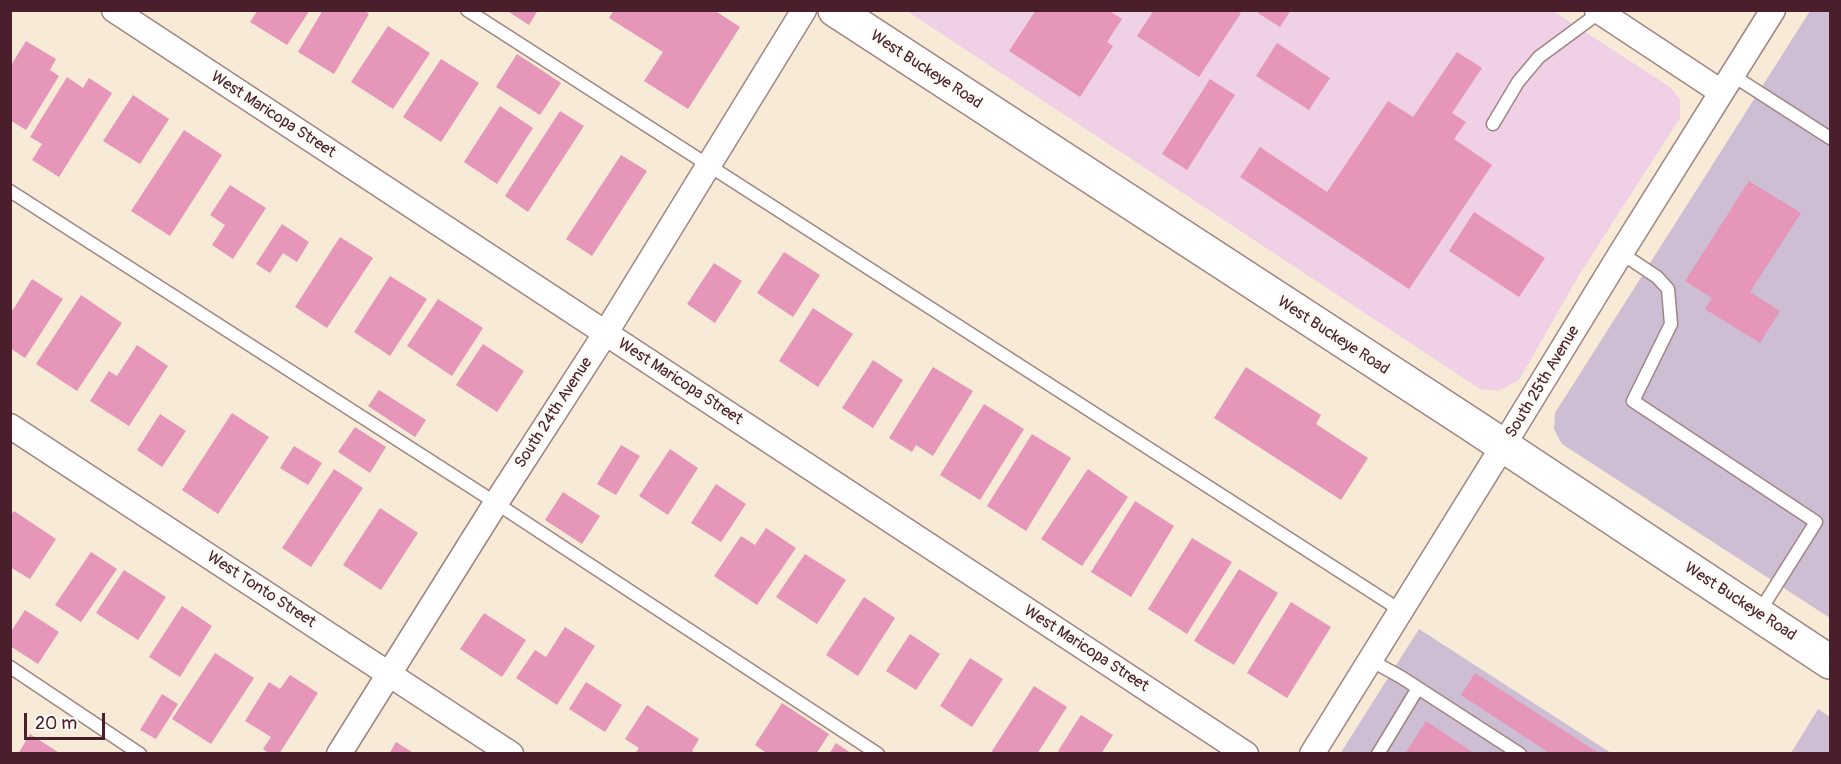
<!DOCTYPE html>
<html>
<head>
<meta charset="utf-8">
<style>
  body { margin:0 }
  #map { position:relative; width:1841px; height:764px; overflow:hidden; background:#f7ead7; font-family:Pangolin,sans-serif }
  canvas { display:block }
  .frame { position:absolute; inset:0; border:12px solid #4a1f2b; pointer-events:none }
  .scale { position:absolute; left:24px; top:713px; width:81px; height:27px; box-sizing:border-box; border:3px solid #4a1f2b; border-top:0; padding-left:8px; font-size:18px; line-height:21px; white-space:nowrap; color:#4a1f2b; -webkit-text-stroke:4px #fdfcf7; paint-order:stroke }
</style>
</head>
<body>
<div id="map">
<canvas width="1841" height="764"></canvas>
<div class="frame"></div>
<div class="scale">20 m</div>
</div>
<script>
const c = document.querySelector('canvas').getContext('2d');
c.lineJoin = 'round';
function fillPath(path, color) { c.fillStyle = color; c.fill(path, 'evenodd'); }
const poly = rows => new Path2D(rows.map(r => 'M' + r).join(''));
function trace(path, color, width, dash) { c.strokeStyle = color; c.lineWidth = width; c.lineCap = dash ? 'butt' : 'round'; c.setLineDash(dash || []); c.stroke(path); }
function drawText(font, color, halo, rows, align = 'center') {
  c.font = font + ' Pangolin,sans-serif'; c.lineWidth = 6; c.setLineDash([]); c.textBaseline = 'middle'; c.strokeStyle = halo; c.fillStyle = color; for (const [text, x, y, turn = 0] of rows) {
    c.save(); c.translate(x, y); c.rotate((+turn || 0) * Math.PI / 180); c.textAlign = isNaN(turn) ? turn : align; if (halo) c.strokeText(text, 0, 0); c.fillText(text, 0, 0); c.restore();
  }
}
fillPath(poly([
  [907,11,1553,11,1670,87,1680,99,1680,118,1579,275,1519,380,1498,391,1480,389]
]), '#efd0e7');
fillPath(poly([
  [1810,11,1830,11,1830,618,1562,444,1554,429,1555,413],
  [1419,629,1611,753,1340,754],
  [1818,709,1830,717,1830,753,1791,753]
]), '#cdbed3');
fillPath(poly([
  [258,10,310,10,287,45,250,22],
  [323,10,364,10,369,14,334,74,298,52],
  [506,10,538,10,529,25],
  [614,10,714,10,740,27,688,109,644,81,663,52,609,18],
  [1036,10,1108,10,1122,19,1107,42,1113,46,1080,97,1009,51],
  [1154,10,1236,10,1241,13,1199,77,1137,36],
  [1259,10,1291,10,1280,27,1258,13],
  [388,26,430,53,393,109,351,82],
  [26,41,56,59,50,70,59,76,26,130,10,120,10,67],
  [1277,43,1330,78,1309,110,1256,76],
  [1457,52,1482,68,1452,113,1466,122,1454,139,1492,165,1409,289,1240,177,1260,147,1327,192,1388,101,1413,117],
  [517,54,561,83,540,115,496,87],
  [441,59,479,83,441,142,403,117],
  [67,77,83,88,89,78,112,93,59,177,32,160,42,144,30,137],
  [1210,79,1235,95,1187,170,1162,154],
  [133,95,169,119,140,164,103,141],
  [500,106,533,128,497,184,464,162],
  [560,111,584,126,528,212,505,196],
  [184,130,222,155,170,236,131,211],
  [621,155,647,171,592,256,566,239],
  [1749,181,1801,213,1750,292,1780,311,1760,343,1705,309,1712,298,1685,281],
  [230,185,266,208,233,259,212,245,225,225,210,215],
  [1474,212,1545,258,1519,297,1449,251],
  [282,224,309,242,297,262,283,253,270,273,256,264],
  [340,237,373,258,327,328,295,307],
  [784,252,820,275,793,317,757,293],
  [714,263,742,281,715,323,687,304],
  [390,276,427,299,390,356,354,332],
  [32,279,63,299,25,358,10,348,10,308,13,310],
  [81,295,122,323,77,391,36,364],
  [438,299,483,328,452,376,407,346],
  [813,308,853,334,818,387,779,361],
  [483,344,524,371,497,412,456,385],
  [137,345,168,366,129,426,90,401,109,371,117,376],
  [873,360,903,380,873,428,842,408],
  [933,367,973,391,933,456,916,445,912,452,889,438],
  [1246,367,1321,415,1316,424,1368,458,1341,500,1214,418],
  [379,390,426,420,415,437,368,406],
  [984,404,1024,429,980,500,940,475],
  [232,413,269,437,218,514,182,490],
  [160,414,186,431,162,467,137,450],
  [355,427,386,447,370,473,338,452],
  [1032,434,1071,458,1026,531,987,506],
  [621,445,640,456,616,495,597,484],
  [294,446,322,463,308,485,280,468],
  [670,449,698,468,668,515,639,496],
  [334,469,363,488,311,567,282,548],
  [1088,469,1128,497,1082,566,1041,539],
  [716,484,746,504,721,542,691,523],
  [563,492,600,516,582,544,545,520],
  [1135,501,1174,526,1131,597,1091,572],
  [380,508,418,533,381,590,343,565],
  [14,511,56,539,30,579,10,567,10,516],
  [766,528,796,548,757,605,714,576,741,536,755,545],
  [1192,538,1232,562,1187,634,1148,609],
  [91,552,117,569,81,622,55,605],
  [805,554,846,580,817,624,776,597],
  [1239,569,1278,593,1234,665,1194,641],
  [124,570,166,597,138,640,96,613],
  [864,597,895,618,858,676,826,655],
  [1291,602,1331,627,1287,698,1247,673],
  [182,606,212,626,180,677,149,657],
  [25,610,59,632,38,664,10,646,10,633],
  [484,613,526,640,502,677,460,649],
  [565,627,595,646,557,705,516,678,535,650,546,657],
  [910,634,940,654,916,690,886,671],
  [215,653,254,678,211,744,172,719],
  [970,658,1003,679,972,727,940,706],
  [1475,673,1600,754,1551,754,1461,695],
  [290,675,318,693,279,754,270,754,263,749,271,737,245,721,269,682,280,689],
  [586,682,622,705,605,732,569,709],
  [1034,686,1067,707,1037,754,990,754],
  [162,694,178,704,156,739,140,730],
  [782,703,829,734,816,754,768,754,755,745],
  [647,705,699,739,692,751,696,754,635,754,639,748,625,739],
  [1081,715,1113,735,1101,754,1062,754,1058,751],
  [1426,721,1475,754,1405,754],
  [30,734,61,754,18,754],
  [396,742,415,754,389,754],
  [836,743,852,754,829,754]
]), '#e696b8');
const lane = poly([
  [467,10,1400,610],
  [1732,75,1830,138],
  [1493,124,1518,82,1539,57,1600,12],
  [10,191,496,503,878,754],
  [1621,253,1657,277,1668,289,1671,324,1633,401,1816,522,1758,614],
  [1370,660,1401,677,1520,754],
  [10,667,140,754],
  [1378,754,1418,688]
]);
const street = poly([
  [114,10,1246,754],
  [1597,10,1721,92],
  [10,426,511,754],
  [339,754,496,503,605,334,804,10],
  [1312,754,1503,446,1621,253,1773,10]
]);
const secondary = poly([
  [835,10,1469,423,1830,662]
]);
trace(lane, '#a08481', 15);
trace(street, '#a08481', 27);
trace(secondary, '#a08481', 36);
trace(lane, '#fff', 12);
trace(street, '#fff', 24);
trace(secondary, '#fff', 33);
drawText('16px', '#4a1f2b', '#fdfcf7', [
  ["West Buckeye Road",926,70,33],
  ["West Maricopa Street",273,115,33],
  ["West Buckeye Road",1333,336,33],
  ["West Maricopa Street",680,382,33],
  ["South 25th Avenue",1543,382,-59],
  ["South 24th Avenue",554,413,-57],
  ["West Tonto Street",261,590,33],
  ["West Buckeye Road",1740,602,33],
  ["West Maricopa Street",1086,649,33]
]);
</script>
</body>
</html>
